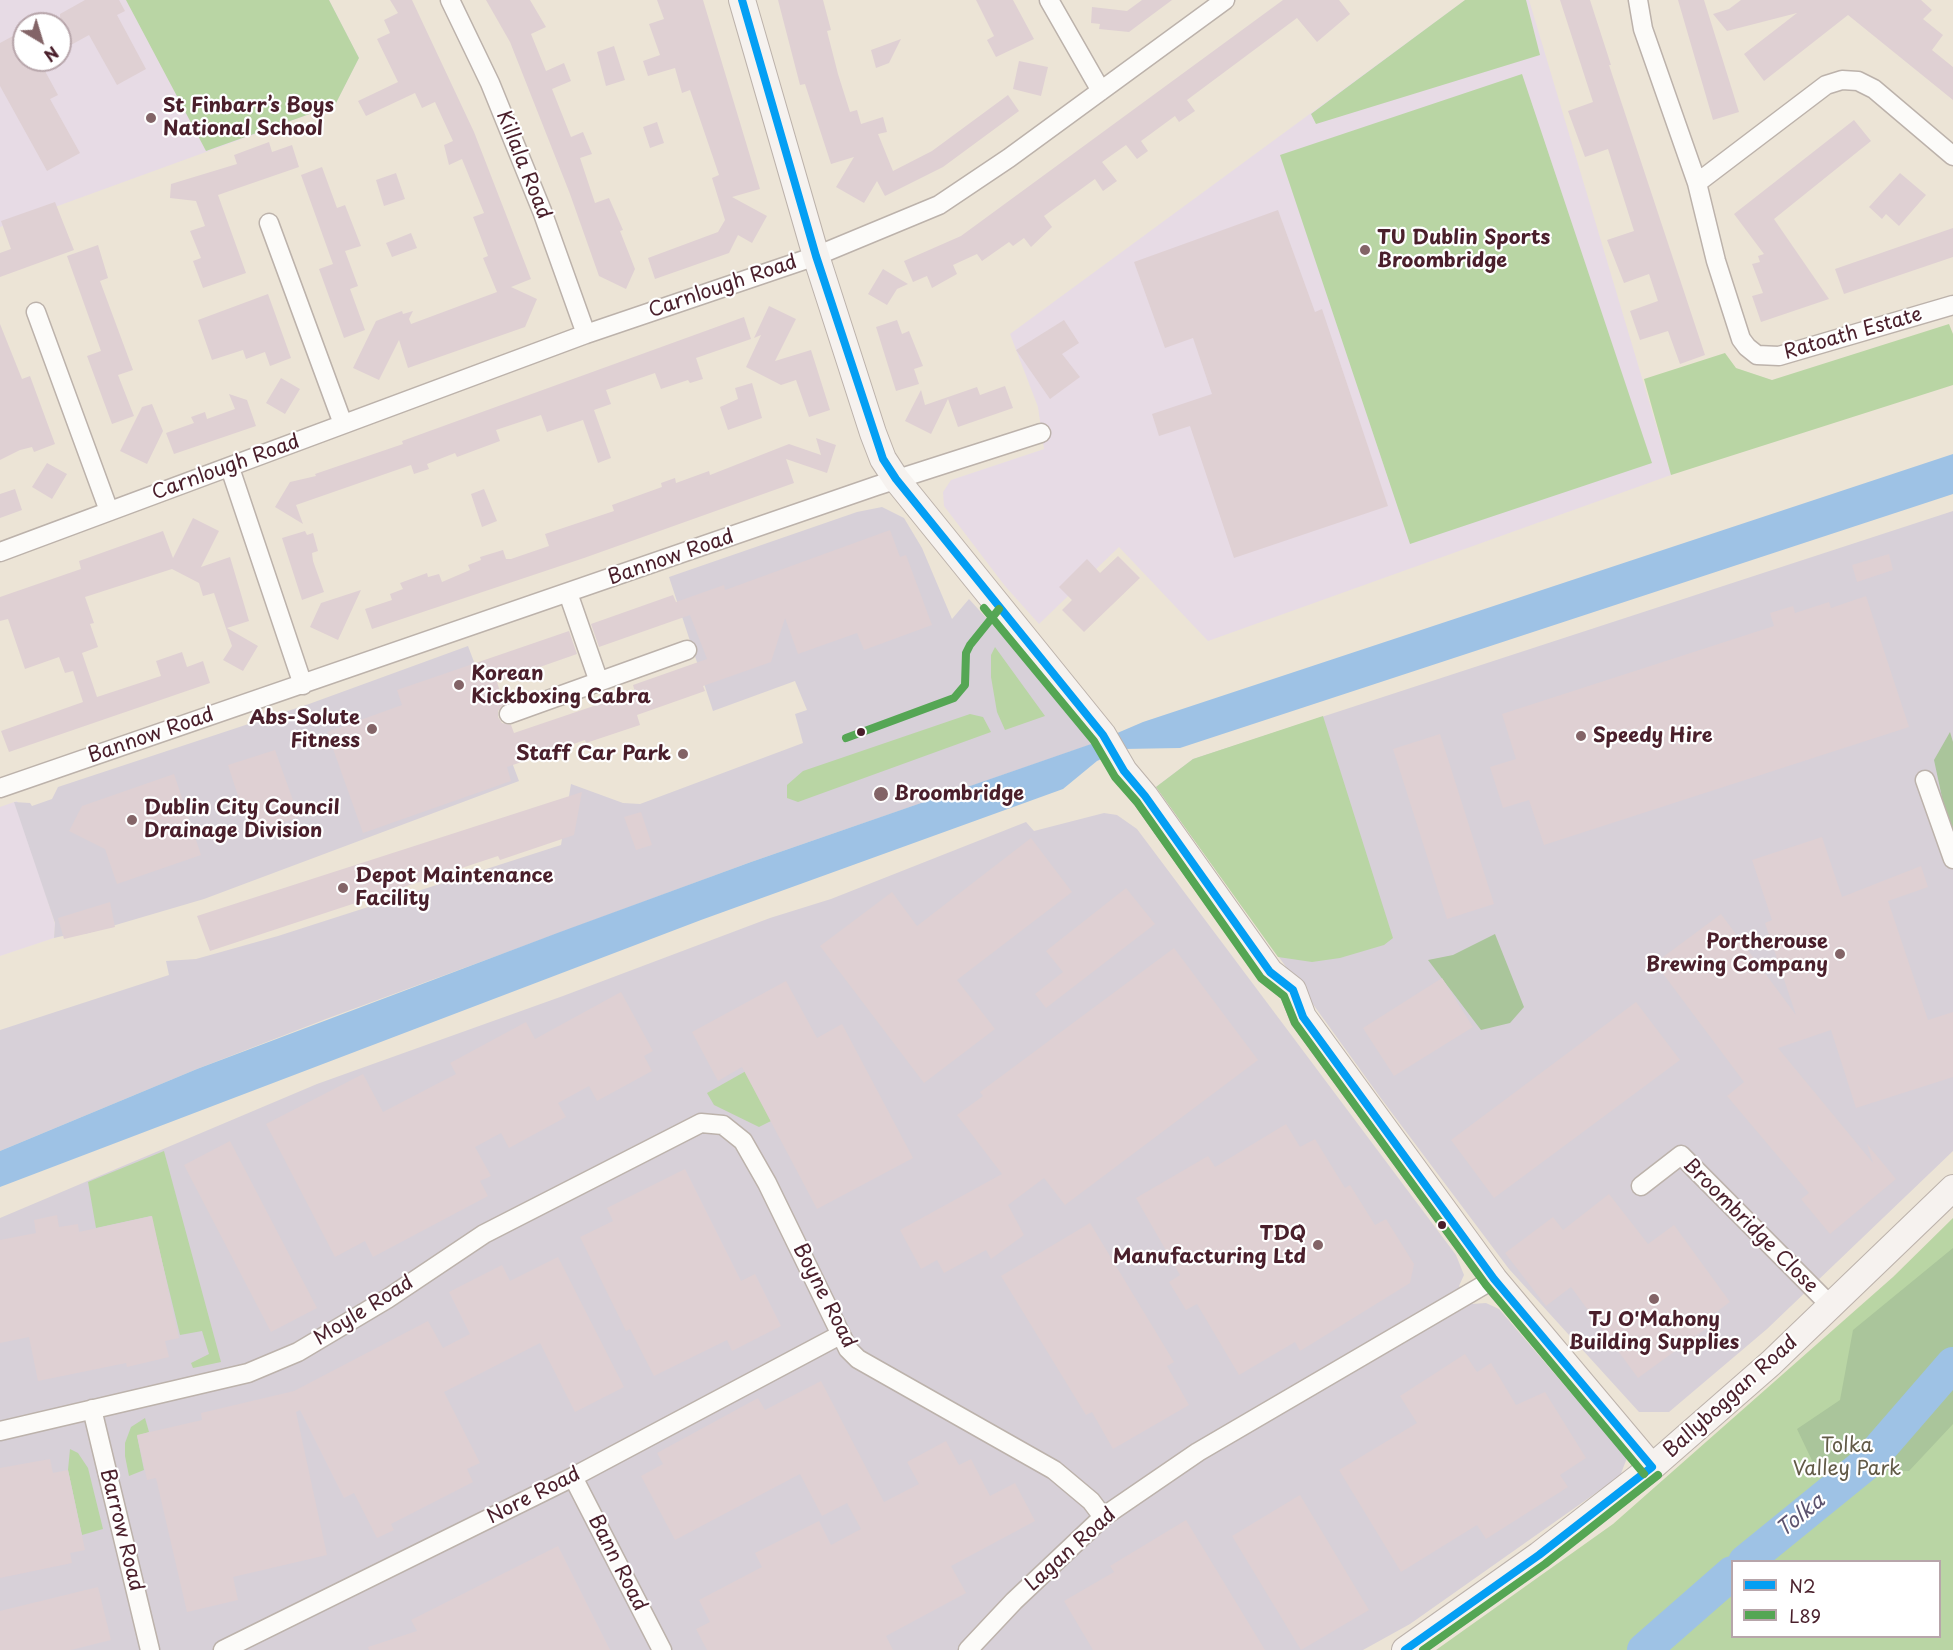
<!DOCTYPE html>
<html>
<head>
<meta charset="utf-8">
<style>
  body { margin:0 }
  #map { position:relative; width:1953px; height:1650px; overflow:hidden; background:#ece4d6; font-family:"Playpen Sans",sans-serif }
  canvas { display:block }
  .legend { position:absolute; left:1731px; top:1560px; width:210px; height:78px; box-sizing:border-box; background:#fff; border:2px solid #b7a5aa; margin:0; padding:8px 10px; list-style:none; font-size:18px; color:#4a1f2b }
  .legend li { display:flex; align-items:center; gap:12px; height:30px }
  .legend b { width:30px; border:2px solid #b7a5aa }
  .north { position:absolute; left:12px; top:12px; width:60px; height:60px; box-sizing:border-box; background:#fff; border:2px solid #b7a5aa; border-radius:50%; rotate:142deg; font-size:16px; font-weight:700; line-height:24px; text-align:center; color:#4a1f2b }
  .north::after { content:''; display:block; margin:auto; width:21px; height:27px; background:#836467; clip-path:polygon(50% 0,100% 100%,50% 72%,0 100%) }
</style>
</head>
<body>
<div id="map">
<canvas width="1953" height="1650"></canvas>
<ul class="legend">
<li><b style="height:8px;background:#049ff4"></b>N2</li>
<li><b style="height:8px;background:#55a654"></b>L89</li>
</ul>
<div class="north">N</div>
</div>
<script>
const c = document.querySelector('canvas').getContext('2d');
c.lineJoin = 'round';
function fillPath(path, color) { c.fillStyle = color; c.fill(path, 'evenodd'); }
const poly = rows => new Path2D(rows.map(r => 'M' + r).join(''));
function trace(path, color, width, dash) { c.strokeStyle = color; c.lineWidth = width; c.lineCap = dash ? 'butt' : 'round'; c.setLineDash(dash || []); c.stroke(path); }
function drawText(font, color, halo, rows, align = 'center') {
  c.font = font + ' "Playpen Sans",sans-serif'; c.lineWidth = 4.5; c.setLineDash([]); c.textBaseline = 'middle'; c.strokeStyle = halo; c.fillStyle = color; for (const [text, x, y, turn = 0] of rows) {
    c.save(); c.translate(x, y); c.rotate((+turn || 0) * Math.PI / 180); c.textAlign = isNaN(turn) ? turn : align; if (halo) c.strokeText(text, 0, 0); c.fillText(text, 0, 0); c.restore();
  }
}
fillPath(poly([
  [0,0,329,0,359,58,335,105,0,227],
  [24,24,60,24,60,60,24,60],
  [1465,0,1529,0,1671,475,1208,641,1119,547,1039,624,1005,586,944,506,943,492,951,480,1044,449,1038,407,1010,334],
  [17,801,55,924,54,938,0,956,0,807]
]), '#e7dbe5');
fillPath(poly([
  [882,507,904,518,922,548,952,619,969,599,1066,706,1095,743,751,862,326,1019,197,1069,0,1151,0,1030,169,975,166,961,196,959,278,936,561,845,571,784,623,803,640,804,803,743,795,714,807,710,795,681,713,711,669,577,857,512],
  [1953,511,1953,1151,1767,1329,1669,1412,1639,1412,1509,1269,1380,1097,1156,787,1193,759],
  [468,646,519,781,204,899,85,934,84,931,54,938,55,923,14,802,30,803,32,806,52,799,58,787,309,704],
  [1104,813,1117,815,1137,829,1456,1255,1464,1275,1459,1286,1471,1304,1486,1303,1499,1309,1627,1458,1620,1476,1410,1624,1363,1650,0,1650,0,1218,317,1084,563,996,770,918,831,899,1026,822,1034,831]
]), '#d7d0d8');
fillPath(poly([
  [126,0,329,0,359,58,335,105,206,151],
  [1465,0,1526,0,1540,55,1316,124,1311,114],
  [1522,74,1652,463,1410,544,1280,155],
  [1949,324,1953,334,1953,385,1671,475,1644,379,1725,353,1736,368,1772,380],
  [995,647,1045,716,1005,730,997,712,991,677,991,655],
  [970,714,983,717,991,732,798,802,787,798,787,785,803,771],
  [1323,716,1393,938,1384,945,1340,958,1312,962,1278,957,1156,787,1193,759],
  [746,1071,771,1121,759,1127,714,1105,707,1093],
  [164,1151,221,1362,193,1368,191,1363,209,1354,202,1331,180,1335,151,1216,96,1228,88,1182],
  [1953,1218,1953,1650,1436,1650,1613,1524,1893,1277],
  [1732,1562,1940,1562,1940,1636,1732,1636],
  [145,1418,149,1432,137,1436,144,1470,129,1476,125,1456,125,1443,131,1427],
  [70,1449,78,1453,88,1468,103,1529,82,1535,68,1470]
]), '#b9d5a4');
fillPath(poly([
  [1950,732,1953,742,1953,832,1943,802,1934,760],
  [1495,934,1524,1007,1510,1023,1481,1030,1428,960,1453,955],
  [1953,1248,1953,1424,1909,1471,1832,1468,1817,1471,1797,1429,1840,1400,1853,1330]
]), '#aac59b');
fillPath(poly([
  [1953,454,1953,494,1180,748,1123,749,1097,761,1063,789,701,920,0,1187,0,1151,197,1069,560,932,751,862,1094,743,1143,722]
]), '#9ec2e5');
trace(poly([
  [1745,1562,1868,1462,1953,1364],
  [1644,1650,1732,1573]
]), '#9ec2e5', 34);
fillPath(poly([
  [85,0,119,0,125,11,117,15,146,69,117,85,89,35,60,51,60,14],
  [390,0,412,0,474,132,531,279,511,287,537,299,525,327,408,368,399,340,379,380,353,368,376,321,402,311,403,314,413,311,409,319,411,324,497,292,483,258,488,256,473,217,484,213,462,159,449,165,444,145,453,141,435,102,422,108,415,93,366,116,358,101,398,82,377,39,390,33,384,20,398,13],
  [486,0,530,0,546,27,531,34,546,71,564,63,571,81,552,89,571,137,583,132,592,154,580,158,595,203,609,198,623,230,620,231,635,269,626,289,599,276,570,194,510,42],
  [657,0,703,0,760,189,732,197,767,216,752,243,738,235,729,253,655,279,648,258,718,232,725,220,712,178,719,175,690,90,682,93,675,68,648,76,643,61,660,55,649,24,664,19],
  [778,0,823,0,831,30,827,31,838,74,850,112,857,110,861,124,883,117,887,132,878,134,893,171,932,151,1008,95,1019,111,943,167,885,196,877,181,864,203,836,187,854,157,831,164,805,84,800,85],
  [976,0,1013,0,1034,39,996,57,987,40,994,36],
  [1142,0,1172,0,1129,32,1099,29,1100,24,1091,23,1092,7,1127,11],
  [1283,0,1339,0,1350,14,1317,42,1297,18,1187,100,1195,111,1179,122,1175,116,1141,141,1148,151,1137,159,1126,145,1102,162,1117,181,1103,191,1095,179,1044,216,1052,227,1031,247,1024,238,1013,246,1009,242,982,261,977,254,953,265,957,274,932,288,927,276,913,282,904,261,961,236],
  [1560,0,1590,0,1611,65,1609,65,1705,355,1680,364,1668,331,1640,340,1630,311,1658,301,1649,274,1624,283,1607,240,1634,231,1608,149,1585,157,1568,111,1593,102],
  [1678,0,1704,0,1739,112,1713,120],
  [1741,0,1921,0,1932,10,1923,19,1943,35,1932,50,1953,67,1953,100,1848,15,1764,81,1744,54,1797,13,1727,31,1713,14,1729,9],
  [24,30,24,60,39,60,58,95,50,99,80,153,47,171,0,86,0,43],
  [901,39,889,63,876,68,871,50],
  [614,46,625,80,606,86,597,52],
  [1019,61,1048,67,1041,96,1013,89],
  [1854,120,1871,141,1774,219,1829,299,1761,322,1752,296,1763,293,1752,264,1760,262,1758,256,1764,254,1734,214],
  [657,122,664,143,650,148,643,127],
  [269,142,272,152,292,145,299,167,218,195,246,273,203,288,193,261,201,258,190,231,205,226,196,201,170,198,171,184,237,164,234,155],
  [322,167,337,208,345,205,361,246,345,251,358,286,350,289,365,330,344,338,319,269,333,264,301,175],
  [396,173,405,199,384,206,376,180],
  [1900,173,1926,195,1899,226,1886,214,1882,219,1869,207],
  [55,202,74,250,0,277,0,253,11,249,1,221],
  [1278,210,1315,312,1322,309,1388,506,1234,558,1190,426,1159,436,1152,414,1212,394,1193,338,1165,348,1134,262],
  [1953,228,1953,257,1844,294,1835,269],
  [411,233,417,248,392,257,386,243],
  [98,245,108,278,100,281,133,370,118,375,134,416,112,424,87,356,101,351,67,256],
  [883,269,908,284,897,289,887,305,868,294],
  [268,294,291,358,270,366,265,352,246,359,243,350,212,360,198,320],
  [769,306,796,319,775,361,811,350,830,410,809,417,796,380,781,385,746,367,761,335,754,338],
  [744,317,751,339,696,358,703,379,690,383,688,380,661,389,655,373,606,390,611,404,594,410,611,458,598,463,583,420,547,432,541,415,496,430,500,441,457,457,455,453,427,464,429,469,414,474,411,465,296,505,303,524,275,507,290,482,316,476,315,474,403,444,402,441],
  [897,320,902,334,909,331,923,366,914,369,919,384,896,391,876,327],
  [1064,320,1079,343,1062,354,1080,377,1050,399,1016,350],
  [0,324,22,379,30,376,55,444,34,452,32,447,20,450,0,460],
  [281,378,300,389,285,414,266,403],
  [752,383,762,418,728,430,720,407,738,399,735,388],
  [1005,386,1013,408,958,427,948,399,931,434,905,421,921,390,925,405,977,387,980,395],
  [229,394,247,400,256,426,174,454,166,433,194,423,191,417,205,412,207,419,235,409],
  [152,404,163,431,147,464,120,451,142,407],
  [816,438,836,445,827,473,786,459,794,483,584,558,372,629,365,609,392,600,390,594,403,589,400,583,427,573,428,577,439,574,442,582,470,570,468,565,481,560,480,557,503,550,506,559,511,559,549,546,545,534,614,511,612,505,662,487,661,483,675,478,676,483,709,471,710,475,789,444,821,455],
  [47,463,67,474,52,499,32,487],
  [15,489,22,510,0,518,0,494],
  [484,489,497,521,482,527,471,494],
  [193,518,219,531,201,567,230,557,249,621,227,628,258,646,243,671,223,660,232,646,214,593,203,596,199,583,172,569,85,597,94,623,90,624,98,647,82,653,97,697,161,676,156,661,182,652,187,667,203,661,210,683,9,752,1,731,83,702,73,671,65,673,59,657,25,669,8,619,0,621,0,597,81,569,79,561,163,531,173,558],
  [890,530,900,557,906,555,932,625,864,650,857,633,798,654,785,618,771,662,703,686,705,691,637,715,640,725,586,743,585,740,507,767,511,781,363,833,327,732,402,705,397,690,569,631,577,654,497,682,504,704,498,711,498,717,502,723,511,725,514,733,635,692,633,685,707,659,690,615,599,647,591,624,673,595,676,602,724,585,725,590],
  [305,531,307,535,313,533,318,551,312,553,313,561,324,592,302,600,282,538],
  [1889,554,1893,570,1857,582,1852,565],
  [1118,556,1140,578,1084,632,1062,610,1072,600,1059,587,1087,559,1100,573],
  [361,590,338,640,310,627,321,603],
  [1866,596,1909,727,1544,845,1529,800,1503,808,1490,767,1516,759,1502,714,1774,626,1770,613,1793,606,1795,613,1829,602,1831,608],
  [1440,734,1494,904,1447,919,1393,749],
  [275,750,299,817,250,833,228,765],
  [174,774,201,855,117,884,105,849,69,831,82,806],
  [582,792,574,835,500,860,498,856,210,951,197,916],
  [641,812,652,845,636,850,624,817],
  [1822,837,1842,897,1921,866,1928,887,1888,901,1928,1020,1953,1012,1953,1077,1856,1108,1831,1030,1778,1048,1873,1163,1867,1144,1896,1179,1830,1234,1801,1199,1809,1193,1727,1096,1744,1082,1655,963,1721,914,1796,1015,1765,923,1772,920,1752,860],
  [1031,838,1072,892,957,980,995,1029,924,1083,820,946,892,892,917,926],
  [1126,888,1155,924,1046,1008,1035,994,1063,972,1046,951],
  [110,902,115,927,64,939,58,918],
  [1174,948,1258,1060,1065,1205,1044,1178,1008,1205,1024,1235,991,1259,986,1250,944,1273,937,1260,921,1269,900,1230,1002,1174,957,1115,983,1096,980,1092],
  [1442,978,1473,1027,1394,1076,1363,1028],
  [786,981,817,1038,842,1024,913,1158,817,1209,742,1067,718,1081,692,1032],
  [621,992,653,1051,644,1056,652,1071,597,1101,589,1086,558,1103,566,1117,509,1148,501,1133,475,1147,491,1176,480,1181,488,1196,373,1257,365,1241,335,1257,266,1124,363,1074,383,1112,456,1074,450,1063,526,1022,535,1039],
  [1636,1002,1680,1060,1494,1198,1451,1140],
  [1286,1124,1300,1147,1315,1139,1345,1188,1350,1185,1375,1225,1386,1219,1414,1264,1410,1283,1300,1351,1295,1342,1239,1375,1197,1304,1186,1310,1169,1282,1180,1275,1136,1198,1208,1156,1215,1167],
  [230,1141,317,1308,271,1332,184,1165],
  [685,1169,741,1281,755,1274,781,1326,732,1351,727,1340,654,1376,630,1329,626,1331,580,1237,613,1221,607,1208],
  [1609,1194,1648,1244,1674,1225,1730,1302,1711,1316,1715,1322,1638,1378,1571,1287,1546,1306,1505,1253,1553,1217,1563,1230],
  [57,1215,59,1227,78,1224,79,1232,152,1216,179,1338,165,1341,169,1357,127,1367,126,1363,38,1381,29,1337,0,1343,0,1240,36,1233,34,1220],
  [1090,1223,1174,1362,1167,1366,1189,1405,1113,1449,1092,1412,1086,1415,1001,1276],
  [558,1257,624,1387,575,1412,540,1343,444,1392,480,1463,467,1469,473,1482,391,1524,394,1530,377,1538,354,1493,344,1498,300,1410,296,1412,327,1555,233,1577,238,1600,187,1612,156,1478,147,1480,137,1435,202,1420,201,1413,294,1391,428,1321,443,1348,470,1334,449,1292,502,1265,510,1281],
  [1465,1354,1477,1372,1491,1363,1516,1405,1545,1392,1586,1458,1560,1475,1568,1487,1486,1539,1477,1525,1401,1572,1339,1470,1417,1423,1400,1396],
  [821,1381,884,1502,919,1484,907,1462,946,1441,959,1465,971,1459,990,1496,1015,1483,1035,1521,951,1566,966,1593,886,1636,893,1650,707,1650,696,1629,710,1622,699,1600,762,1567,755,1553,819,1521,831,1545,861,1529,847,1503,822,1516,800,1474,675,1540,641,1476,663,1464,657,1453,758,1398,765,1410],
  [50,1459,53,1473,68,1470,85,1550,70,1553,72,1563,0,1578,0,1468],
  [1300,1495,1369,1610,1301,1650,1232,1536],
  [1186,1520,1265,1650,1093,1650,1064,1601,1114,1572,1110,1566],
  [558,1546,610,1650,369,1650,368,1647,417,1631,411,1620],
  [98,1587,111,1640,71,1650,0,1650,0,1611]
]), '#dfd0d3');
const street = poly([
  [450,0,490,83,542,211,586,334],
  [1049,0,1101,91],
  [1638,0,1643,29,1697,183,1716,261,1741,339,1747,347,1757,355,1779,356,1953,305],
  [1697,183,1826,85,1842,80,1858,81,1874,89,1953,156],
  [269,223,343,424],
  [36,312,109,511],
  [230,468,303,685],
  [0,552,586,334,816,256,939,205,1009,158,1225,0],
  [568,593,599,682],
  [509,714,687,650],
  [1925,780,1953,859],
  [0,788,876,486,1041,433],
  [1641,1186,1681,1155,1831,1306],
  [92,1409,150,1650],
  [0,1431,248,1373,298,1352,387,1299,484,1234,701,1123,723,1125,743,1141,767,1183,848,1349,858,1359,1054,1470,1091,1501,1103,1517],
  [573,1477,662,1650],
  [223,1650,573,1477,840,1335],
  [968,1650,1014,1601,1103,1517,1198,1452,1494,1279]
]);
const secondary = poly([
  [742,0,816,256,873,433,883,459,896,479,1103,735,1124,771,1145,796,1270,972,1293,990,1303,1017,1494,1279,1652,1467],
  [1405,1650,1539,1555,1652,1467,1771,1363,1953,1188]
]);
trace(street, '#bcb2ab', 21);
trace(secondary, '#bcb2ab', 28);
trace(street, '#fcfbf9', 18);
trace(secondary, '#f6f2ef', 26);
trace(poly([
  [742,0,816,256,883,459,896,479,1103,735,1124,771,1145,796,1270,972,1293,990,1303,1017,1494,1279,1652,1467],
  [1405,1650,1539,1555,1652,1467]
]), '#049ff4', 8);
trace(poly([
  [984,608,1094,741,1115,777,1137,802,1261,978,1284,996,1295,1023,1486,1285,1644,1474],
  [846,738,954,698,965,685,966,653,970,645,999,609],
  [1423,1650,1545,1564,1658,1475]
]), '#55a654', 8);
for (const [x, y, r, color] of [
  [151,118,6,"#836467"],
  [1365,250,6,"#836467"],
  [459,685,6,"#836467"],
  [372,729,6,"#836467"],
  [861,732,5,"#4a1f2b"],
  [1581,736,6,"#836467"],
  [683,754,6,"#836467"],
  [881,794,8,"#836467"],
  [132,820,6,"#836467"],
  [343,888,6,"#836467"],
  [1840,954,6,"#836467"],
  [1442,1225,5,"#4a1f2b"],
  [1318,1245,6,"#836467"],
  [1654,1299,6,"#836467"]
]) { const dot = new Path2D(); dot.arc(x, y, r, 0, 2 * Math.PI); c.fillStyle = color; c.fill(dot); trace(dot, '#fff', 2); }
drawText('bold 20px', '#4a1f2b', '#fff', [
  ["St Finbarr’s Boys",163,106],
  ["National School",163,129],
  ["TU Dublin Sports",1377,238],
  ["Broombridge",1377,261],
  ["Korean",471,674],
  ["Kickboxing Cabra",471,697],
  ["Abs-Solute",360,718,"right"],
  ["Fitness",360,741,"right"],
  ["Speedy Hire",1593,736],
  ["Staff Car Park",671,754,"right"],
  ["Broombridge",894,794],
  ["Dublin City Council",144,808],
  ["Drainage Division",144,831],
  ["Depot Maintenance",355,876],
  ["Facility",355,899],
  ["Portherouse",1828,942,"right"],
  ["Brewing Company",1828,965,"right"],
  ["TDQ",1306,1234,"right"],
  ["Manufacturing Ltd",1306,1257,"right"],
  ["TJ O'Mahony",1654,1320,"center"],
  ["Building Supplies",1654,1343,"center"]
], 'left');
drawText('20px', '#4a1f2b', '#fff', [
  ["Killala Road",523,165,68],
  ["Carnlough Road",723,287,-19],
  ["Ratoath Estate",1853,334,-16],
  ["Carnlough Road",226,468,-20],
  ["Bannow Road",671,558,-19],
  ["Bannow Road",151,736,-19],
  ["Broombridge Close",1750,1226,45],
  ["Boyne Road",824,1296,63],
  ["Moyle Road",364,1311,-32],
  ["Ballyboggan Road",1731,1397,-42],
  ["Nore Road",534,1496,-27],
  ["Barrow Road",121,1530,76],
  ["Lagan Road",1071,1550,-42],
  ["Bann Road",617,1563,63]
]);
drawText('20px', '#625a47', '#fff', [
  ["Tolka",1847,1446],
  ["Valley Park",1847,1469]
]);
drawText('italic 21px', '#5c536e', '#fff', [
  ["Tolka",1801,1516,-39]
]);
</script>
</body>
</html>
